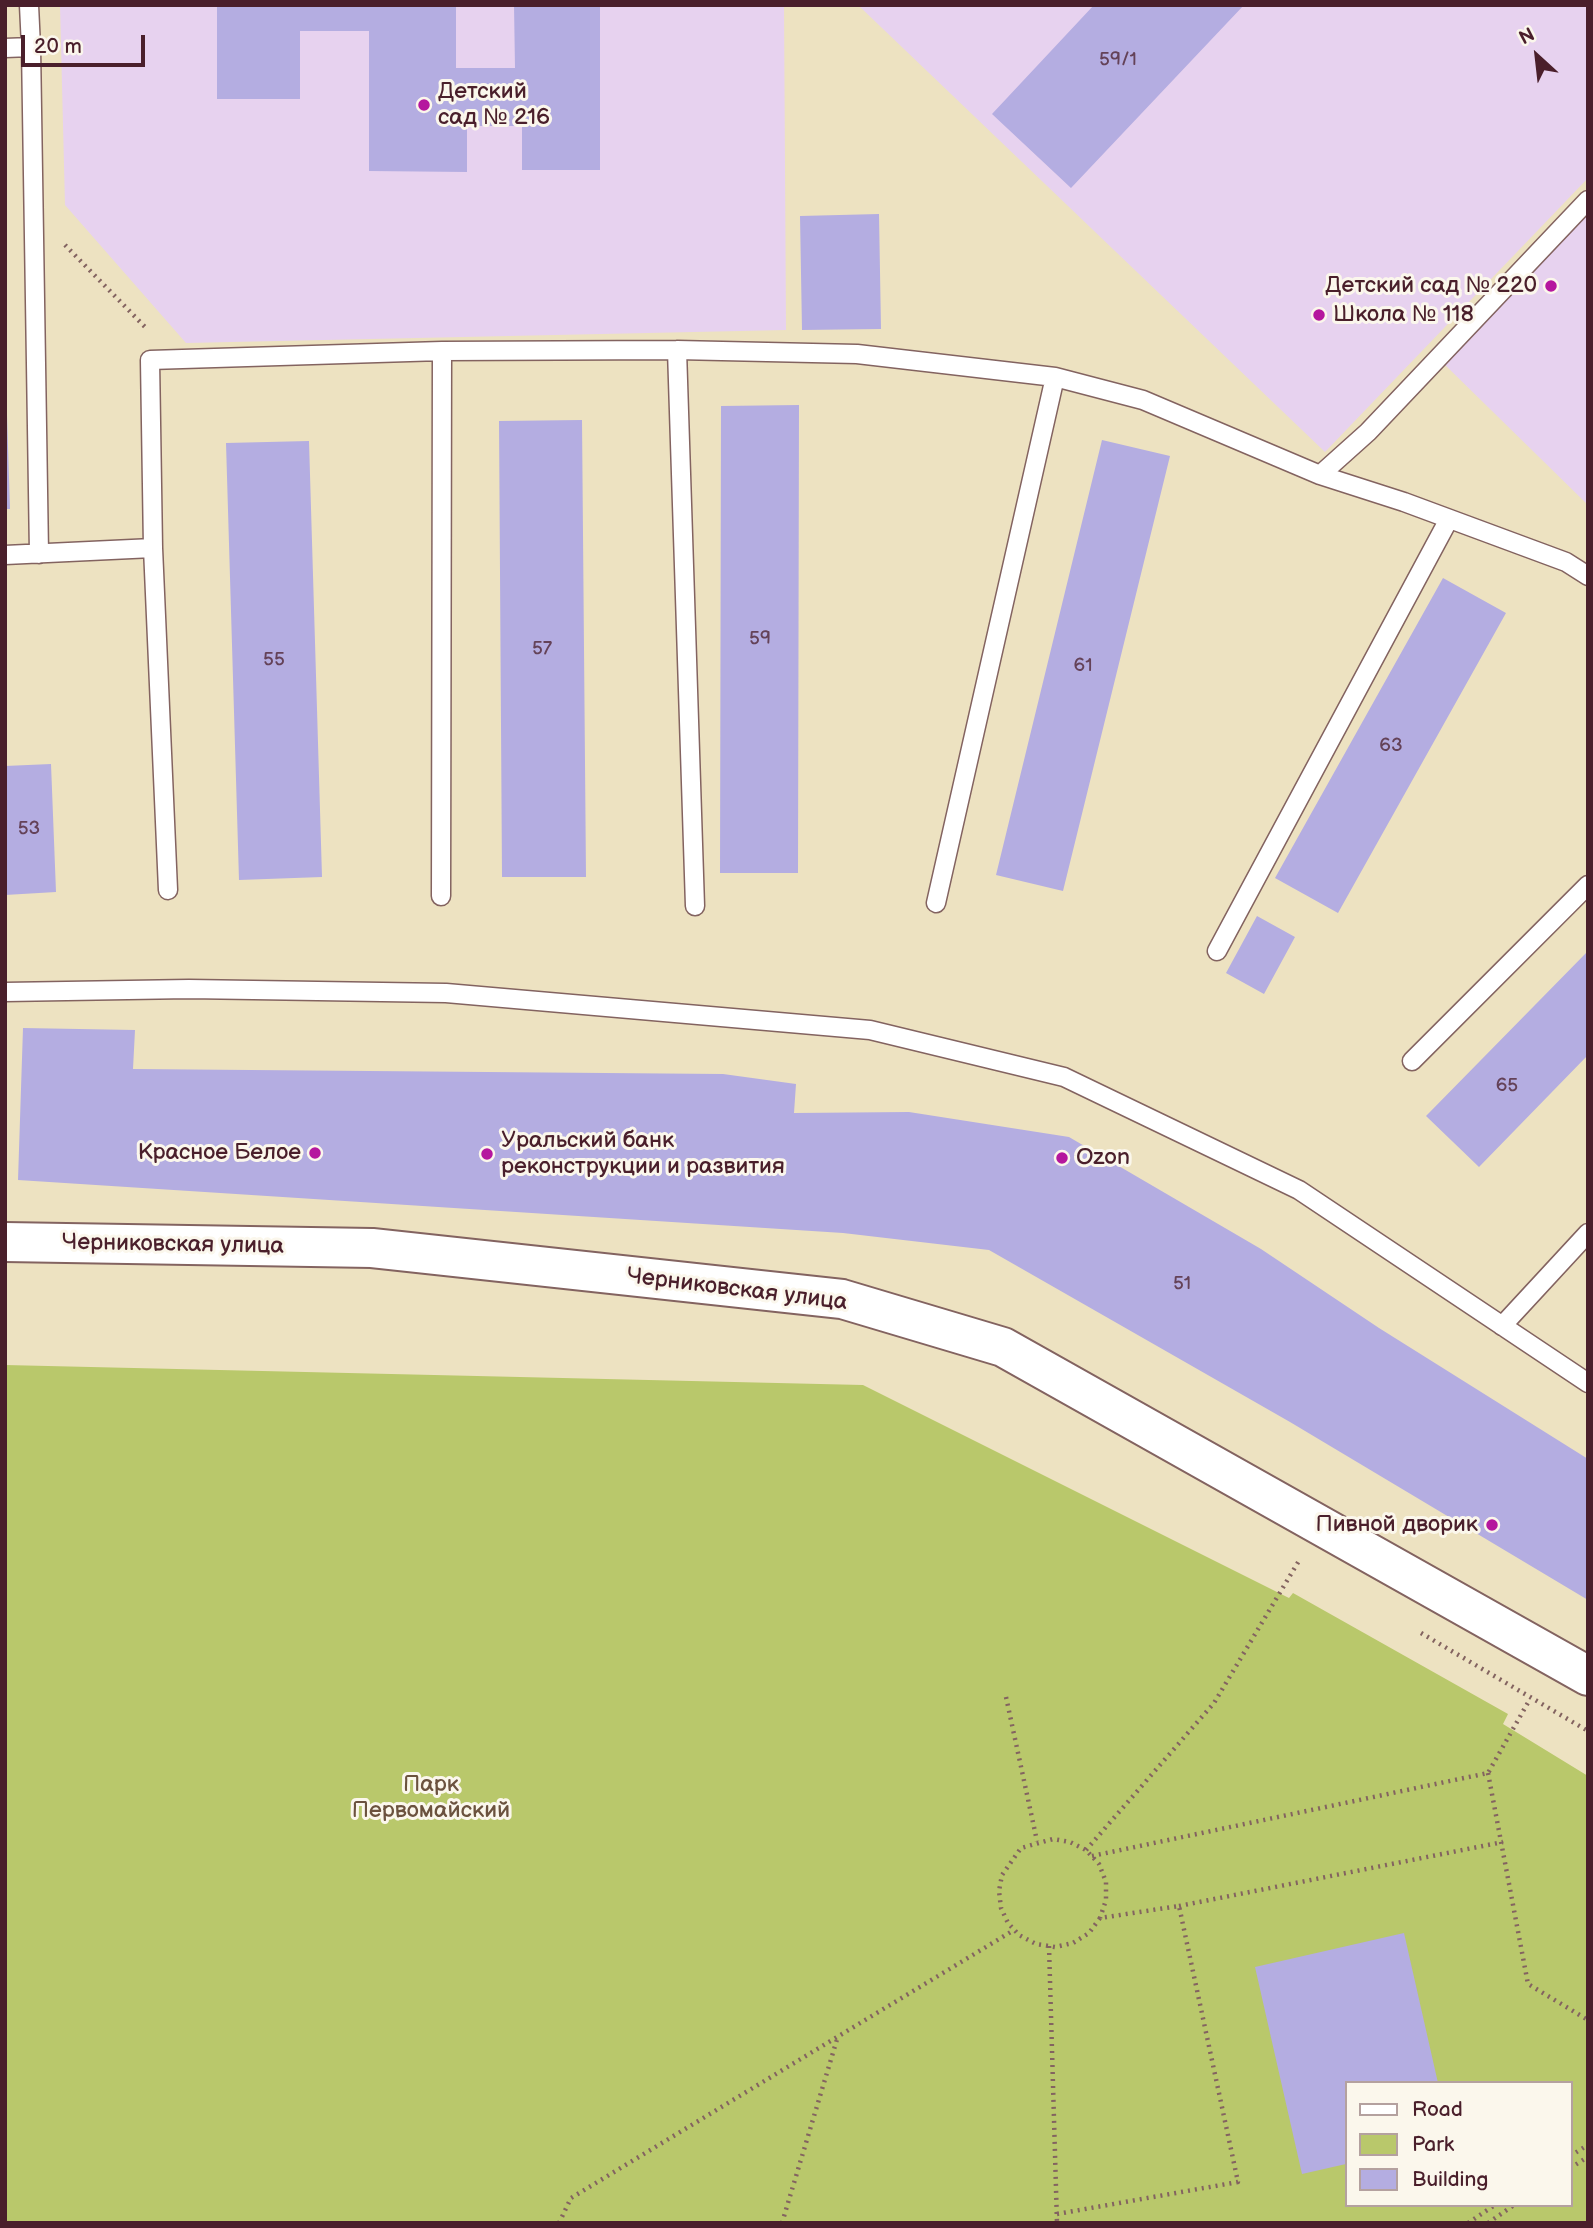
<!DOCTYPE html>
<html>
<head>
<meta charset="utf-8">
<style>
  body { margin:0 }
  #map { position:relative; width:1593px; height:2228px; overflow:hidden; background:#ede2c1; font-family:"Balsamiq Sans",sans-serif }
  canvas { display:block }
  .frame { position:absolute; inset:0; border:7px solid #4a1f2b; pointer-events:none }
  .legend { position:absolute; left:1345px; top:2081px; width:228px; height:126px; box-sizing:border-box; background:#fbf7ec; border:2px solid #b4a19f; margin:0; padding:9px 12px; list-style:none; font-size:21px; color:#4a1f2b }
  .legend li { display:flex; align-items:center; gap:14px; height:35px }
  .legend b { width:35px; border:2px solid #b4a19f }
  .north { position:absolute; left:1502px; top:21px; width:70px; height:70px; -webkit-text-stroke:5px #fbf7ec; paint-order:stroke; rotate:333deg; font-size:19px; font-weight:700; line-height:28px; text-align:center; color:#4a1f2b }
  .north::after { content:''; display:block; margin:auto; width:24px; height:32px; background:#4a1f2b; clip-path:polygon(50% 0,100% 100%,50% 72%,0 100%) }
  .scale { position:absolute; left:21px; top:35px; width:124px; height:32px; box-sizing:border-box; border:4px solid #4a1f2b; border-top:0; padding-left:9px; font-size:21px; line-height:24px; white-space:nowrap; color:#4a1f2b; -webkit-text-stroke:5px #fbf7ec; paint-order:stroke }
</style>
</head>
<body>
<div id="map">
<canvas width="1593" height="2228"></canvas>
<div class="frame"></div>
<ul class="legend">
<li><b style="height:9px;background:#fff"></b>Road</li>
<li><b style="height:19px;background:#b9c86b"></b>Park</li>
<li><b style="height:19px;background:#b4ade1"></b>Building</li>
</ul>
<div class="north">N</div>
<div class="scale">20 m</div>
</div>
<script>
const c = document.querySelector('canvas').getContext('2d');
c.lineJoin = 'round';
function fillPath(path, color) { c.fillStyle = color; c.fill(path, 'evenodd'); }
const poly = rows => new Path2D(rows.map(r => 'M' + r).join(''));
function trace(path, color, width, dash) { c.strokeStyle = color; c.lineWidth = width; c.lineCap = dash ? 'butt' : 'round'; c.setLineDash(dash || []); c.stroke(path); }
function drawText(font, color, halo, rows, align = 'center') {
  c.font = font + ' "Balsamiq Sans",sans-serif'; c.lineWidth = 6; c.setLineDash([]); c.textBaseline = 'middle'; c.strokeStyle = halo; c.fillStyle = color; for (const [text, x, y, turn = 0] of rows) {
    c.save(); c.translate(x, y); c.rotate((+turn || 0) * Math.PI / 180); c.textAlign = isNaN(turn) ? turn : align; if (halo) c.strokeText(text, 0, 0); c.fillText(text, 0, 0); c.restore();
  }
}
fillPath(poly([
  [60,5,784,5,786,330,186,343,65,205],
  [858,5,1588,5,1588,178,1325,452],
  [1588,212,1588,505,1441,361]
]), '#e7d2ef');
fillPath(poly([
  [5,1365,863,1385,1289,1598,1293,1593,1508,1714,1503,1724,1588,1776,1588,2223,5,2223],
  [1346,2083,1570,2083,1570,2205,1346,2205]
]), '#b9c86b');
fillPath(poly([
  [217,5,456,5,456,68,515,68,514,5,600,5,600,170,522,170,522,126,467,126,467,172,369,171,369,31,300,31,300,99,217,99],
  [1094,5,1244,5,1071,188,992,114],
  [879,214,881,329,802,330,800,216],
  [5,352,10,509,5,509],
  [799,405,798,873,720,873,721,406],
  [582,420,586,877,502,877,499,421],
  [1102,440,1170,456,1063,891,996,875],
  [309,441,322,877,239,880,226,443],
  [1443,578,1506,613,1338,913,1275,878],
  [51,764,56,892,5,895,5,766],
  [1257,916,1295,937,1264,994,1226,973],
  [1588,951,1588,1055,1479,1167,1426,1116],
  [23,1028,135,1030,133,1069,723,1074,796,1084,794,1113,909,1112,1069,1137,1261,1249,1379,1328,1588,1459,1588,1600,1290,1422,989,1250,843,1233,18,1180],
  [1404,1933,1438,2083,1346,2083,1346,2164,1302,2174,1255,1967]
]), '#b4ade1');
const lane = poly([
  [29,5,31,47],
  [5,48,31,47,39,554],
  [677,350,695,906],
  [1320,475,1368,432,1588,200],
  [153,548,168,890],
  [5,555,153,548,150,360,442,351,677,350,857,354,1055,377,1143,400,1320,475,1404,502,1566,562,1588,576],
  [441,896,442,351],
  [936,903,1055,377],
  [1217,951,1449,519],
  [5,992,189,989,446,993,870,1030,1064,1077,1299,1190,1588,1383],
  [1412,1061,1588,885],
  [1502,1326,1588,1233]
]);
const secondary = poly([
  [5,1242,372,1248,842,1299,1003,1347,1588,1676]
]);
trace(lane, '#836360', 21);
trace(secondary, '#836360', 42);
trace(poly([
  [65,245,147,329],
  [1421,1633,1588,1731],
  [1006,1697,1037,1841],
  [1488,1773,1528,1984,1588,2020],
  [1086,1850,1214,1703,1300,1559],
  [1092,1856,1488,1773,1530,1699],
  [1179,1906,1503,1842],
  [1049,1946,1057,2223],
  [1570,2156,1588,2145],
  [1570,2168,1588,2157],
  [1057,2214,1238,2182,1179,1906,1100,1918,1089,1933,1073,1943,1055,1947,1036,1944,1019,1935,1008,1923,1001,1908,999,1891,1002,1875,1021,1848,1053,1839,1070,1842,1086,1850,1099,1864,1106,1882,1106,1900,1100,1918],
  [559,2223,571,2198,1014,1930],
  [782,2223,838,2036],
  [1468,2223,1495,2205],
  [1488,2223,1514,2205]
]), '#836360', 4.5, [2, 5]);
trace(lane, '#fff', 18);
trace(secondary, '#fff', 38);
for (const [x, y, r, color] of [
  [424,105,7,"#b5179e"],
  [1551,286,7,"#b5179e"],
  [1319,315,7,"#b5179e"],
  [315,1153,7,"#b5179e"],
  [487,1154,7,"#b5179e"],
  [1062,1158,7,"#b5179e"],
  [1492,1525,7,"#b5179e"]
]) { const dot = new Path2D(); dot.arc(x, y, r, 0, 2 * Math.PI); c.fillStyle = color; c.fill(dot); trace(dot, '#fbf7ec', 2.5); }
drawText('19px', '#644258', null, [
  ["59/1",1118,60],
  ["59",760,639],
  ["57",542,649],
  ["55",274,660],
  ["61",1083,666],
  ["63",1391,746],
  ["53",29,829],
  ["65",1507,1086],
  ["51",1182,1284]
]);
drawText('23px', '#4a1f2b', '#fbf7ec', [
  ["Детский",438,92],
  ["сад № 216",438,118],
  ["Детский сад № 220",1537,286,"right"],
  ["Школа № 118",1333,315],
  ["Уральский банк",501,1141],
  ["реконструкции и развития",501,1167],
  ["Красное Белое",301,1153,"right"],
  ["Ozon",1076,1158],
  ["Пивной дворик",1478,1525,"right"]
], 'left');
drawText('23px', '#4a1f2b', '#fbf7ec', [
  ["Черниковская улица",173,1245,1],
  ["Черниковская улица",737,1290,7]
]);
drawText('23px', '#6b523e', '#fbf7ec', [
  ["Парк",431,1785],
  ["Первомайский",431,1811]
]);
</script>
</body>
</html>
